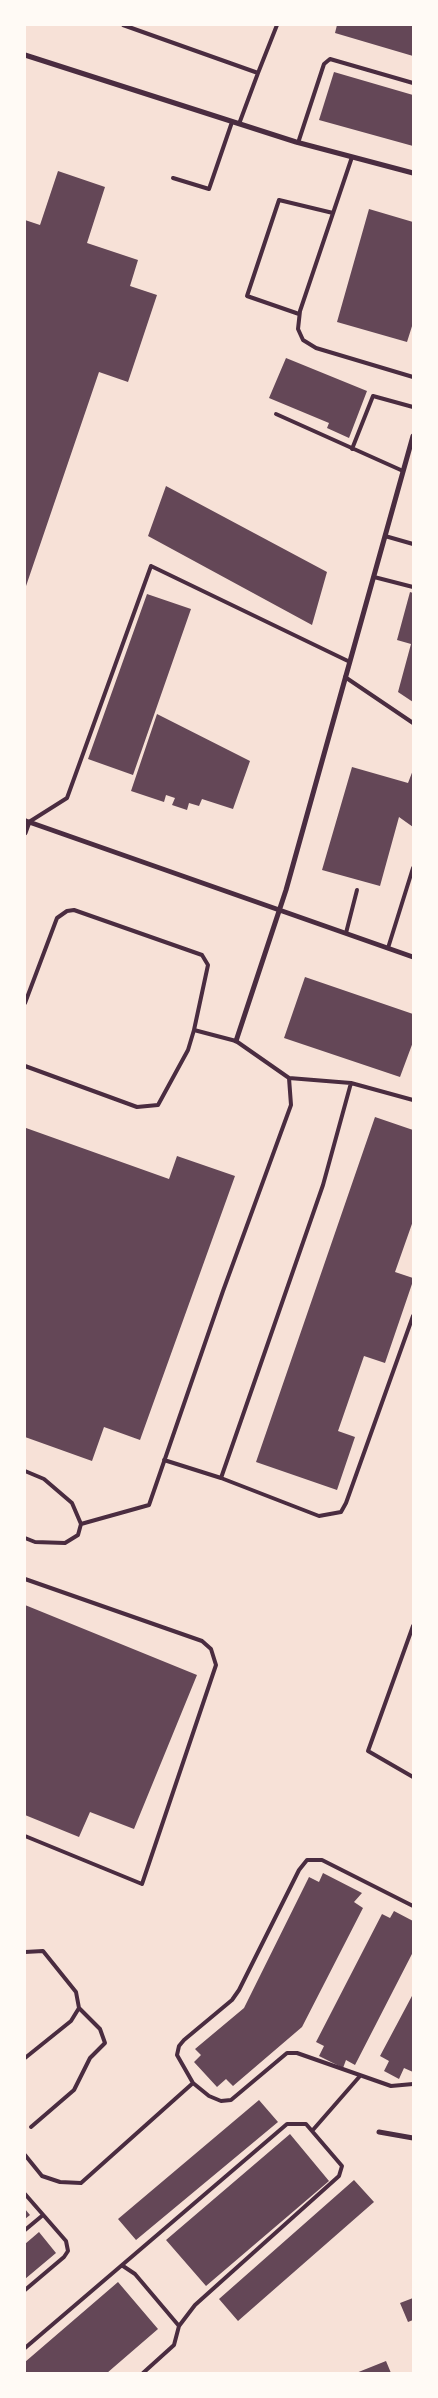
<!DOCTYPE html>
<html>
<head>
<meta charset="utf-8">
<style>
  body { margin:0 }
  #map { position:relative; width:438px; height:2398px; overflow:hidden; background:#f7e1d7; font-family:Spectral,serif }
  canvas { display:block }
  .frame { position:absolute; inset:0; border:26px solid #fffaf5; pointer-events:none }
</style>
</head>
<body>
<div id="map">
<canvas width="438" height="2398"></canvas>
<div class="frame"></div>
</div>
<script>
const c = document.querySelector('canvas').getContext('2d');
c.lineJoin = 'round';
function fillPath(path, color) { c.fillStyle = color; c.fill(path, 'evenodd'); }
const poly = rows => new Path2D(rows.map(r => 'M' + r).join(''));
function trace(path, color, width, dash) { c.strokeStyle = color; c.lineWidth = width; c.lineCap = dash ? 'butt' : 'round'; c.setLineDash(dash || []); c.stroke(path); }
fillPath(poly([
  [337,25,413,25,413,56,335,33],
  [334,72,413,95,413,146,319,120],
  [58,171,105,187,87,243,138,260,130,286,157,295,128,382,99,372,25,589,25,220,40,225],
  [369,209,413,222,413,323,407,342,337,322],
  [286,358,367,391,349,438,327,428,329,423,269,398],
  [166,486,327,572,312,625,148,536],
  [410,592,413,593,413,702,398,692,411,644,397,640],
  [147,594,191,609,133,775,88,759],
  [157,714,250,761,233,809,202,799,199,806,189,803,187,810,172,805,175,798,166,795,164,802,131,791],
  [352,767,408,783,413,770,413,827,399,817,380,886,322,870],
  [305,977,413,1014,413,1042,400,1077,284,1038],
  [375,1117,413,1130,413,1221,395,1272,413,1278,413,1281,385,1363,364,1356,338,1431,355,1437,337,1490,256,1462],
  [26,1128,169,1179,177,1156,235,1176,140,1440,104,1427,92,1461,25,1437],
  [25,1605,197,1675,134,1829,90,1812,79,1837,25,1815],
  [323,1873,362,1893,354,1902,363,1908,302,2027,233,2086,226,2079,217,2087,194,2062,201,2055,195,2049,244,2008,309,1877,319,1882],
  [394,1911,413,1921,413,1952,355,2065,346,2060,343,2068,319,2056,324,2046,316,2042,382,1914,390,1918],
  [413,1994,413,2072,404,2068,399,2079,384,2071,389,2061,380,2056],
  [259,2100,278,2122,136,2240,118,2219],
  [290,2134,329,2181,206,2286,166,2240],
  [354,2180,374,2202,238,2321,219,2299],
  [25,2209,30,2215,25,2219],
  [39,2232,56,2253,25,2279,25,2244],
  [118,2282,158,2329,107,2373,25,2373,25,2362],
  [413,2298,413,2320,408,2322,400,2303],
  [386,2361,391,2373,356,2373]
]), '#644757');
trace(poly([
  [123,25,258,73,277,25],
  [239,124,258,73],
  [298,143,324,64,330,59,413,83],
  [352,157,300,311,298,329,303,340,316,348,413,377],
  [173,178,209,189,232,122],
  [299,314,247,296,279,200,333,213],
  [276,414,403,471],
  [352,449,373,396,413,407],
  [385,536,413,544],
  [374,577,413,587],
  [345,677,413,723],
  [25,820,29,822,67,798,151,566,350,662],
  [346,933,357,890],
  [388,948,413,868],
  [25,1003,57,918,67,911,74,910,202,955,208,965,194,1030],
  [25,1066,137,1107,158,1105,188,1050,194,1030,236,1041,289,1078,291,1105,223,1291,149,1505,81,1524],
  [289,1078,351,1083,413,1100],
  [164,1460,221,1478,319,1516,341,1512,346,1503,413,1316],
  [25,1471,44,1479,72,1503,81,1524,78,1535,65,1543,35,1542,25,1538],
  [221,1478,323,1185,351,1083],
  [25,1579,202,1641,211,1649,216,1665,142,1884,25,1836],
  [413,1626,368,1751,413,1777],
  [413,1906,322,1860,307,1860,299,1870,239,1990,232,2000,184,2040,179,2046,177,2055,193,2083,209,2096,221,2101,231,2100,287,2053,297,2053,391,2086,413,2084],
  [25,1952,43,1951,76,1992,79,2008,71,2021,25,2058],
  [31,2127,74,2090,90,2058,105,2043,100,2029,79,2008],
  [312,2131,360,2076],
  [25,2155,42,2176,60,2182,81,2183,193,2083],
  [25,2194,66,2241,68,2251,64,2257,25,2290],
  [25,2230,43,2215],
  [123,2266,135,2274,179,2326],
  [25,2348,287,2124,306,2124,342,2166,339,2176,195,2305,179,2326,174,2345,143,2373]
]), '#4a2c40', 4);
trace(poly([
  [25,55,296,142,413,173],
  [25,833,29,822,413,957],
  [236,1041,286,890,413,436],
  [379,2132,413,2138]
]), '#4a2c40', 5);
</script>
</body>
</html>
